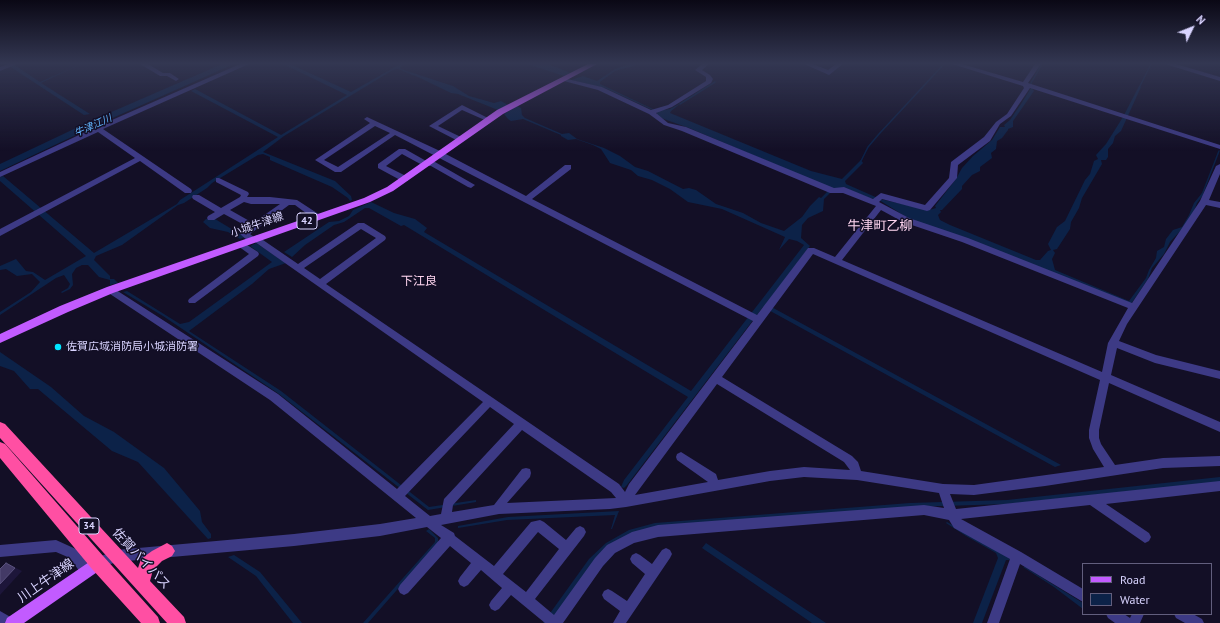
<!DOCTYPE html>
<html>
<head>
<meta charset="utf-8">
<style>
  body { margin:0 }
  #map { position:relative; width:1220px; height:623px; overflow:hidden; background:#130f26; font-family:"PT Sans",sans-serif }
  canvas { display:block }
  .legend { position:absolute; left:1082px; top:563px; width:130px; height:52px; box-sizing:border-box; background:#130f26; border:1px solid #625e7d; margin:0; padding:5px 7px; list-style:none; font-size:12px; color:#d9d4ff }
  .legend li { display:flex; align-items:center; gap:8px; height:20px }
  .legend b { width:20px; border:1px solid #625e7d }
  .north { position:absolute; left:1172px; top:8px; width:40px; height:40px; -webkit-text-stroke:3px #130f26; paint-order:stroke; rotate:47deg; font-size:11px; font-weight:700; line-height:16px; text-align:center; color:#d9d4ff }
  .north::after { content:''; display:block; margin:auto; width:14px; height:18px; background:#d9d4ff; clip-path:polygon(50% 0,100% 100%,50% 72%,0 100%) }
</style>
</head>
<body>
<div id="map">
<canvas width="1220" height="623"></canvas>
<ul class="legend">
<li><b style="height:5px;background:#c25bff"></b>Road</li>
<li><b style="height:11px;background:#0c2248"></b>Water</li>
</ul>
<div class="north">N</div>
</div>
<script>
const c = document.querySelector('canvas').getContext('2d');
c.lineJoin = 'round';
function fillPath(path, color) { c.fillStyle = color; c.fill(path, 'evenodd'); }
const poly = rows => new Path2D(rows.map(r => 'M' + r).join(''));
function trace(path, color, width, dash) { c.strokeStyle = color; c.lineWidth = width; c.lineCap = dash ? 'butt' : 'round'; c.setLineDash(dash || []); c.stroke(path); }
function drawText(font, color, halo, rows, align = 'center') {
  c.font = font + ' "PT Sans","Noto Sans JP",sans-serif'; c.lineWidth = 3; c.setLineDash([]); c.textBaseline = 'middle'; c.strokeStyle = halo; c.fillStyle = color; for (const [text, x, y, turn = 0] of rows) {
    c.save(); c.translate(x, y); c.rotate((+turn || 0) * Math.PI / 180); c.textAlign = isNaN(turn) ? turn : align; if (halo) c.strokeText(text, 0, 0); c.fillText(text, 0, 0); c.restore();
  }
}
fillPath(poly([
  [6,64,13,64,40,82,81,64,41,83,90,114,84,115],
  [283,64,290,64,351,92,400,64,405,64,400,67,401,69,453,86,469,96,494,103,501,101,508,105,498,110,458,94,451,93,420,78,398,69,393,70,284,136,263,152,335,181,351,196,352,200,350,201,348,198,332,187,270,160,270,157,263,154,258,155,212,183,207,188,184,203,178,205,122,245,96,256,94,260,110,276,110,279,114,279,118,283,110,285,110,280,99,277,88,265,82,265,76,268,72,274,73,285,70,289,62,293,61,292,68,288,70,284,64,275,56,278,0,315,0,312,31,292,40,282,32,274,17,276,6,269,0,270,0,266,16,259,26,271,33,272,45,280,86,256,0,181,0,177,3,176,94,253,177,204,180,200,278,137,191,91,195,89,281,135,347,95],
  [527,64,548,64,571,73,564,76],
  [629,64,641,64,615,71,600,82,600,84,657,111,670,109,681,103,671,111,670,113,811,171,842,179,861,160,863,163,845,181,846,184,880,199,929,210,936,208,935,206,956,179,962,168,973,156,992,140,1000,127,1005,127,1004,125,1010,120,1021,104,1031,88,1032,88,1034,91,1013,121,1013,127,1008,129,1008,130,1002,138,997,141,996,149,991,153,992,158,980,167,980,171,972,175,962,186,962,189,942,210,940,210,941,212,938,215,940,220,950,225,1036,260,1040,260,1048,251,1051,250,1048,244,1057,227,1065,221,1085,180,1090,174,1094,161,1098,159,1096,155,1106,144,1123,117,1139,86,1141,87,1121,131,1115,136,1113,143,1108,149,1108,157,1106,160,1101,160,1102,164,1082,198,1079,208,1071,222,1070,229,1057,249,1053,250,1055,253,1052,259,1055,270,1129,301,1146,278,1149,270,1156,258,1157,251,1164,247,1166,239,1173,230,1182,227,1189,215,1194,203,1202,193,1204,194,1197,203,1193,214,1183,228,1170,242,1164,254,1152,268,1148,279,1131,304,926,225,908,218,879,200,869,198,844,187,830,193,824,199,823,211,808,218,802,225,801,238,810,246,766,304,1061,465,1055,467,763,307,627,485,624,488,621,487,624,480,688,397,404,225,401,226,369,208,365,208,344,222,334,225,305,245,292,257,284,252,329,222,339,221,349,216,353,210,371,202,394,213,415,219,427,228,424,232,691,391,804,245,797,241,789,239,779,250,785,237,722,209,688,202,670,189,652,180,638,176,631,170,610,163,601,149,593,145,576,139,568,140,561,136,561,135,523,119,511,121,508,119,504,114,517,106,521,108,522,115,525,118,562,134,569,133,577,139,604,148,620,156,635,167,648,171,683,189,689,188,696,190,716,204,743,213,761,223,784,231,802,217,810,206,819,197,821,198,831,188,689,128,661,118,657,115,657,112,605,88,571,80,583,76,597,81,615,69],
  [206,219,215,219,245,237,240,239,228,232,210,228,203,222],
  [256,243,286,263,269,269,252,284,189,331,281,391,429,507,476,500,476,502,428,510,279,394,163,316,123,292,127,291,180,324,189,322,272,262,250,246],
  [0,352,51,387,84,416,114,432,164,468,200,511,202,522,211,534,211,538,208,539,138,462,112,451,38,389,30,389,14,371,0,366],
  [1220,477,1220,482,1008,504,909,507,630,536,551,623,543,623,589,559,606,543,629,530,655,523,910,503,1007,500],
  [619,511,612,529,611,529,615,515,507,520,458,528,458,526,508,517],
  [947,522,1009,557,1010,560,1006,560,982,623,973,623,998,558,996,553,966,536,946,523],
  [429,529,438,538,438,543,368,623,363,623,435,542,435,538,426,531],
  [706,543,826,623,812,623,702,548],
  [234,555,260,572,302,623,293,623,256,576,228,557],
  [1023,567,1025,567,1083,603,1083,609,1054,587]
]), '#0c2248');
trace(poly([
  [1031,86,1031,83,1042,64],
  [1139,88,1151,64],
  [680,104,715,82],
  [861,161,868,147,879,134,944,64],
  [1202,195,1219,151]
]), '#0c2248', 1.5);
fillPath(poly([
  [222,64,234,64,99,124,0,171,0,164,93,120,222,64]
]), '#0c2248');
fillPath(poly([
  [8,64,17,64,0,71,0,67,8,64],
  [140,64,148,64,163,73,170,73,179,79,176,81,167,76,160,76,140,64],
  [240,64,249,64,103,129,191,189,192,191,191,193,185,193,140,161,0,236,0,229,135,158,98,132,0,177,0,172,96,127,240,64],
  [702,64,709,64,702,70,710,75,713,79,711,83,672,107,656,113,668,123,686,127,834,188,844,187,873,199,881,193,925,205,949,178,951,162,984,137,996,122,1007,114,1024,88,1023,86,952,64,962,64,1023,82,1035,64,1041,64,1028,83,1220,145,1220,149,1030,88,1011,116,1000,124,990,141,958,165,957,178,930,210,927,211,882,199,879,202,909,218,968,238,1132,303,1200,201,1216,166,1220,164,1220,174,1209,200,1220,202,1220,208,1206,205,1127,324,1119,341,1156,355,1220,371,1220,379,1155,363,1117,348,1111,375,1220,422,1220,432,1109,383,1099,430,1099,438,1101,444,1115,465,1163,458,1220,456,1220,466,1163,468,1045,486,974,495,950,494,956,509,1220,481,1220,491,1106,504,1149,533,1151,537,1149,541,1145,543,1090,505,961,519,1021,552,1083,589,1083,602,1020,564,999,623,987,623,1010,559,954,528,949,520,924,515,658,537,634,543,615,553,603,566,563,623,545,623,511,595,499,609,495,611,491,609,489,605,491,601,502,588,481,570,468,585,464,587,460,585,458,581,460,577,471,563,450,546,408,593,404,595,400,593,398,589,400,585,441,538,427,527,380,536,294,546,116,562,98,569,94,567,92,563,94,559,116,550,294,534,380,524,416,518,270,400,107,292,106,290,107,288,113,288,278,394,397,489,483,402,255,242,249,242,240,234,248,227,224,214,214,220,208,220,207,218,208,216,215,212,193,199,192,197,193,195,199,195,221,208,240,197,241,195,216,182,216,178,219,178,248,192,249,194,247,197,270,197,297,200,320,215,321,217,320,219,314,219,295,205,289,205,250,234,254,237,257,235,260,236,263,240,298,264,358,223,364,223,385,236,386,238,385,240,326,284,619,484,625,492,629,484,753,321,395,135,341,172,335,172,315,160,370,123,364,119,367,117,440,151,526,196,565,165,571,165,571,169,532,199,757,315,808,248,814,248,835,257,876,206,843,193,830,193,682,131,664,125,649,114,598,90,560,80,563,78,602,87,651,110,668,105,706,81,706,77,695,70,702,64],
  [375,126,390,133,338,167,324,160,375,126],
  [244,202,251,204,280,204,253,223,230,210,244,202],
  [881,210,903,222,962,242,1128,308,1108,343,1102,372,842,260,881,210],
  [361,229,376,238,320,279,304,268,361,229],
  [813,254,1100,380,1089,430,1089,438,1093,449,1104,467,974,485,943,484,861,471,858,462,852,456,722,377,813,254],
  [717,384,844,462,850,470,804,467,770,471,718,480,716,474,681,452,677,454,676,457,677,460,708,482,635,495,717,384],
  [490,407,514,424,444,499,441,514,430,516,405,496,490,407],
  [522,430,611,492,616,498,507,503,530,477,531,473,530,469,526,468,522,469,494,505,452,512,453,505,522,430],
  [804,477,857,480,939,493,944,508,924,505,658,525,632,532,607,545,595,558,554,615,535,599,584,536,586,532,584,528,580,526,576,528,566,540,544,522,540,520,531,522,494,566,455,536,454,533,441,525,499,514,610,509,626,507,770,481,804,477],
  [538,532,559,549,526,592,503,574,538,532],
  [804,64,813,64,828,70,836,64,843,64,829,75,804,64],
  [1165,64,1176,64,1220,77,1220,81,1165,64],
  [462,105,492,120,489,122,487,121,462,110,438,126,463,138,464,140,460,142,429,126,462,105],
  [399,149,405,149,428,162,435,162,475,185,471,188,468,187,431,166,424,166,402,154,386,166,408,177,408,181,402,181,378,168,378,164,399,149],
  [241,241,258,252,259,254,258,256,195,303,189,303,188,301,189,299,249,254,238,246,237,244,238,242,241,241],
  [56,540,78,550,90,567,92,571,90,575,86,577,82,575,70,558,56,552,0,557,0,545,56,540],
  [666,548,670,550,672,554,670,558,626,623,613,623,620,611,604,599,602,595,604,591,608,589,612,591,627,601,645,574,632,563,630,559,632,555,636,553,640,555,652,564,662,550,666,548],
  [0,611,14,619,16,623,0,623,0,611],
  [1106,614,1124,614,1130,618,1132,614,1144,614,1140,623,1115,623,1108,618,1106,614],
  [1174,614,1193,614,1202,619,1204,623,1185,623,1176,618,1174,614]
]), '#3d3a85');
fillPath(poly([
  [588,64,597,64,503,114,393,191,370,202,113,293,68,312,0,343,0,334,60,306,107,287,364,198,387,187,497,110,588,64],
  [98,556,103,558,105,563,103,568,24,623,5,623,7,618,98,556]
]), '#c25bff');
fillPath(poly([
  [0,422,5,424,138,568,141,559,152,551,167,543,172,546,175,551,172,556,162,561,153,570,150,581,184,617,186,623,167,623,0,438,0,422],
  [0,442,5,444,104,557,158,617,160,623,141,623,92,569,0,458,0,442]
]), '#ff4fa3');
fillPath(poly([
  [6,563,22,571,0,595,0,584]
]), '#1d163a');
const building = poly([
  [6,563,15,568,0,584,0,569,6,563]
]);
fillPath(building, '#433a66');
trace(building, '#5a527e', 1);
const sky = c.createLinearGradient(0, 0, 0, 151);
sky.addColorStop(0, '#0a0815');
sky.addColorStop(0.42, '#333752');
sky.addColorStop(1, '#33375200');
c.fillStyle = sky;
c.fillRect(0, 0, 1220, 151);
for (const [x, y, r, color] of [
  [58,347,4,"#00e5ff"]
]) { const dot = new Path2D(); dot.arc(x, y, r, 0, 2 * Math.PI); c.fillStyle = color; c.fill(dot); trace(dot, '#130f26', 1.5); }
drawText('italic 10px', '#62b6ff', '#130f26', [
  ["牛津江川",93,126,-24]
]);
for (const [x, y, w] of [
  [307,221,20],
  [89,526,20]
]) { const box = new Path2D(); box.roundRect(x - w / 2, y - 8, w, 16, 3); c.fillStyle = '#130f26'; c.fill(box); trace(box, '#d9d4ff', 1); }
drawText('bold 10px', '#d9d4ff', null, [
  ["42",307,221],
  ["34",89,526]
]);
drawText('11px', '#d9d4ff', '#130f26', [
  ["小城牛津線",257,225,-19]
]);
drawText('11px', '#d9d4ff', '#130f26', [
  ["佐賀広域消防局小城消防署",66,347]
], 'left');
drawText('12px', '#ffd6f0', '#130f26', [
  ["下江良",419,282]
]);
drawText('13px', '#ffd6f0', '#130f26', [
  ["牛津町乙柳",880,226]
]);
drawText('13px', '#d9d4ff', '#130f26', [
  ["佐賀バイパス",141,559,47],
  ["川上牛津線",46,581,-35]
]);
</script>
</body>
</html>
